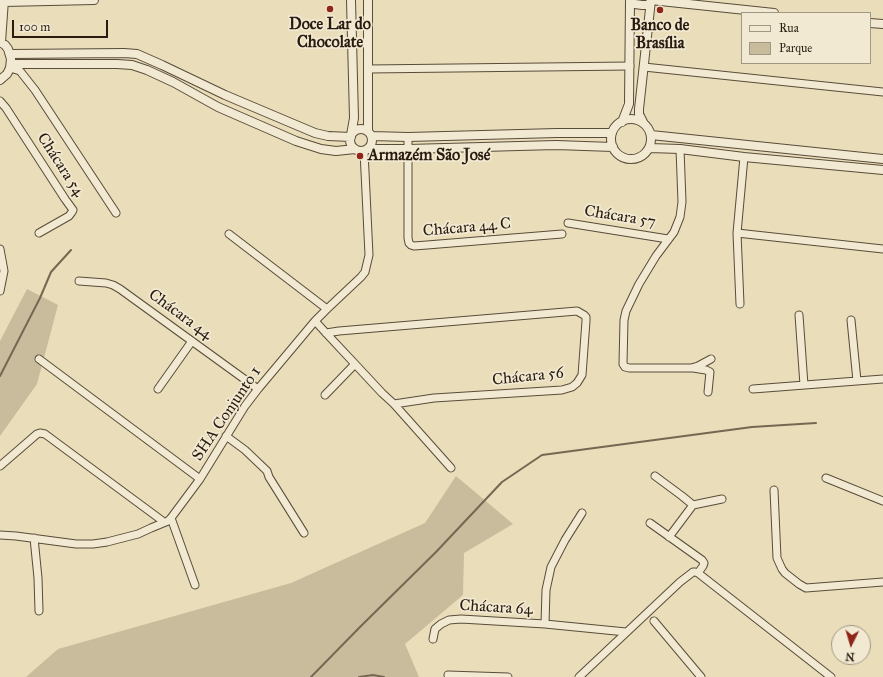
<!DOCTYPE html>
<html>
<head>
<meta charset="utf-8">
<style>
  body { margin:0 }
  #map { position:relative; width:883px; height:677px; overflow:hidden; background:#eaddb9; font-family:"IM FELL Great Primer",serif }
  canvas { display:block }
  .legend { position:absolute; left:741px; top:12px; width:130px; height:52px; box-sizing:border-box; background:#f1e9d2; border:1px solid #a19784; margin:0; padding:5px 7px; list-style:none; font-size:12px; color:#291b10 }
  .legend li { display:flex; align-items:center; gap:8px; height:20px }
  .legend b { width:20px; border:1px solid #a19784 }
  .north { position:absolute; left:831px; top:625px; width:40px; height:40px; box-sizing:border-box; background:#f1e9d2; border:1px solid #a19784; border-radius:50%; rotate:185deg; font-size:11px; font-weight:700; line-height:16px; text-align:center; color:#291b10 }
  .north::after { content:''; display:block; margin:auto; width:14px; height:18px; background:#8f2418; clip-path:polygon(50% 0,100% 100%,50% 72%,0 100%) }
  .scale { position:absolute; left:12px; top:20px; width:96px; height:18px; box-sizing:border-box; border:2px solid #291b10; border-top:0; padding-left:5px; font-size:12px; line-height:14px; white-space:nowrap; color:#291b10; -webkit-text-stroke:3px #f1e9d2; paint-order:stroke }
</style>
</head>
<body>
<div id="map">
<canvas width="883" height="677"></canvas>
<ul class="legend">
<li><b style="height:5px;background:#f1e9d2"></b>Rua</li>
<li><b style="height:11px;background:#c9bc9c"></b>Parque</li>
</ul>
<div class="north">N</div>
<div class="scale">100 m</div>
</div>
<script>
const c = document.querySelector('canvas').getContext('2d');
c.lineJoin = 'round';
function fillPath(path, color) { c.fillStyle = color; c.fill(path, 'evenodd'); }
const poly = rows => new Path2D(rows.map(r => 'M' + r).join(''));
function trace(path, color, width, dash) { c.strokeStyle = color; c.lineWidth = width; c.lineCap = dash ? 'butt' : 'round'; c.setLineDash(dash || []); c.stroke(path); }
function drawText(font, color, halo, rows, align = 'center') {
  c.font = font + ' "IM FELL Great Primer",serif'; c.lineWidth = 3.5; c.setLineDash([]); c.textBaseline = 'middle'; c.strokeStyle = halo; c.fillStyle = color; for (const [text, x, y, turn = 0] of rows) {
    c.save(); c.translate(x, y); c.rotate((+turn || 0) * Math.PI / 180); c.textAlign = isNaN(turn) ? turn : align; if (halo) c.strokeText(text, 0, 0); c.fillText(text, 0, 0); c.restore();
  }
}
fillPath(poly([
  [27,289,58,305,37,384,0,436,0,341],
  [456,476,513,524,464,553,463,595,405,644,419,677,26,677,58,649,291,583,425,523]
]), '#c9bc9c');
trace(poly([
  [0,376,40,298,51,272,71,250],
  [311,677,360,627,436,552,502,482,542,455,752,427,816,423],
  [359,677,373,675,384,677]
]), '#756853', 2);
const minor = poly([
  [644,67,883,92],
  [10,68,20,71,35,90,116,213],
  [368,69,630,66],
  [0,101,6,108,65,199,73,210,72,212,69,216,39,233],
  [408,137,408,238,409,243,411,245,414,246,427,245,562,234],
  [680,149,682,202,680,217,674,232,656,256,639,284,626,311,624,320,623,364,625,367,629,368,691,368,698,366,711,359],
  [744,157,737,233,883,249],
  [568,223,668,239],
  [737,233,740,304],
  [229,234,327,309],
  [0,249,4,271,0,291],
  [79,281,106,283,113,285,120,289,258,389],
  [799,315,804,385],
  [851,320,857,381],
  [315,321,326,333,355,364,382,393,394,404,434,398,562,390,572,387,577,383,582,375,586,321,586,317,584,315,577,311,339,331,326,333],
  [39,359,200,479],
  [693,368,706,370,710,372,708,392],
  [158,389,192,341],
  [753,389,883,379],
  [325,395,355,364],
  [394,404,451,468],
  [226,436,245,450,267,471,269,477,304,533],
  [0,466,37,434,40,433,45,434,164,522],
  [655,476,682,496,693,505,669,537],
  [826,478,883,501],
  [774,490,777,558,782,569,785,573,799,584,806,588,883,582],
  [693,505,722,499],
  [171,518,195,585],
  [650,523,702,560,704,563,703,566,698,573],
  [0,535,16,536,76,544,93,544,107,542,138,534,151,528,168,521,171,518,200,479,245,406,258,389,315,321,327,309,361,277,365,272,369,255,364,151],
  [34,538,38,578,39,611],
  [654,621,701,677],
  [545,624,546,590,551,567,565,540,582,513],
  [433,639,435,629,441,624,449,620,461,619,545,624,626,632],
  [448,675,508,677],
  [579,677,680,582,693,572,695,572,698,573,831,677]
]);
const tertiary = poly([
  [351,0,354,118,351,135],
  [4,2,94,0],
  [630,2,635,4,642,5,647,5,650,3],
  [870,23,883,24],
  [0,42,5,45,8,49,11,59,10,68,7,74,0,80],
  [1,42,4,0],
  [10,54,124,53,137,54,162,65,225,95,315,133,328,136,351,137],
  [11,64,117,64,132,65,147,70,173,82,218,107,296,141,321,149,336,151,355,149],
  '611 139a20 20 0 1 1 40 0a20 20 0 1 1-40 0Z',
  [622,122,629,104,630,0],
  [644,124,639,114,639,109,651,0,774,13],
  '350 140a11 11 0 1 1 22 0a11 11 0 1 1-22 0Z',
  [368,131,368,0],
  [651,135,883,159],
  [372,136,408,137,557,133,612,133],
  [650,148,680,149,744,157,883,170],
  [368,149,408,149,556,145,613,147]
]);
trace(minor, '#594c3a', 9);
trace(tertiary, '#594c3a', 10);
trace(minor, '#f1e9d2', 7);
trace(tertiary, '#f1e9d2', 8);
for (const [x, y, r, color] of [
  [330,9,4,"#8f2418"],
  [660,10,4,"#8f2418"],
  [360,156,4,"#8f2418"]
]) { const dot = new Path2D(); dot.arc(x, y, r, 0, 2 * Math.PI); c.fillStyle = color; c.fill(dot); trace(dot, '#f1e9d2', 1.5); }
drawText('bold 16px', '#291b10', '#f1e9d2', [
  ["Doce Lar do",330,25],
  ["Chocolate",330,43],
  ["Banco de",660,26],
  ["Brasília",660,44],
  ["Armazém São José",368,156,"left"]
]);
drawText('16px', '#291b10', '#f1e9d2', [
  ["Chácara 54",60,165,57],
  ["Chácara 57",620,217,9],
  ["Chácara 44 C",467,228,-5],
  ["Chácara 44",180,315,36],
  ["Chácara 56",528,377,-6],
  ["SHA Conjunto 1",227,414,-56],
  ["Chácara 64",496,608,3]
]);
</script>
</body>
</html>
